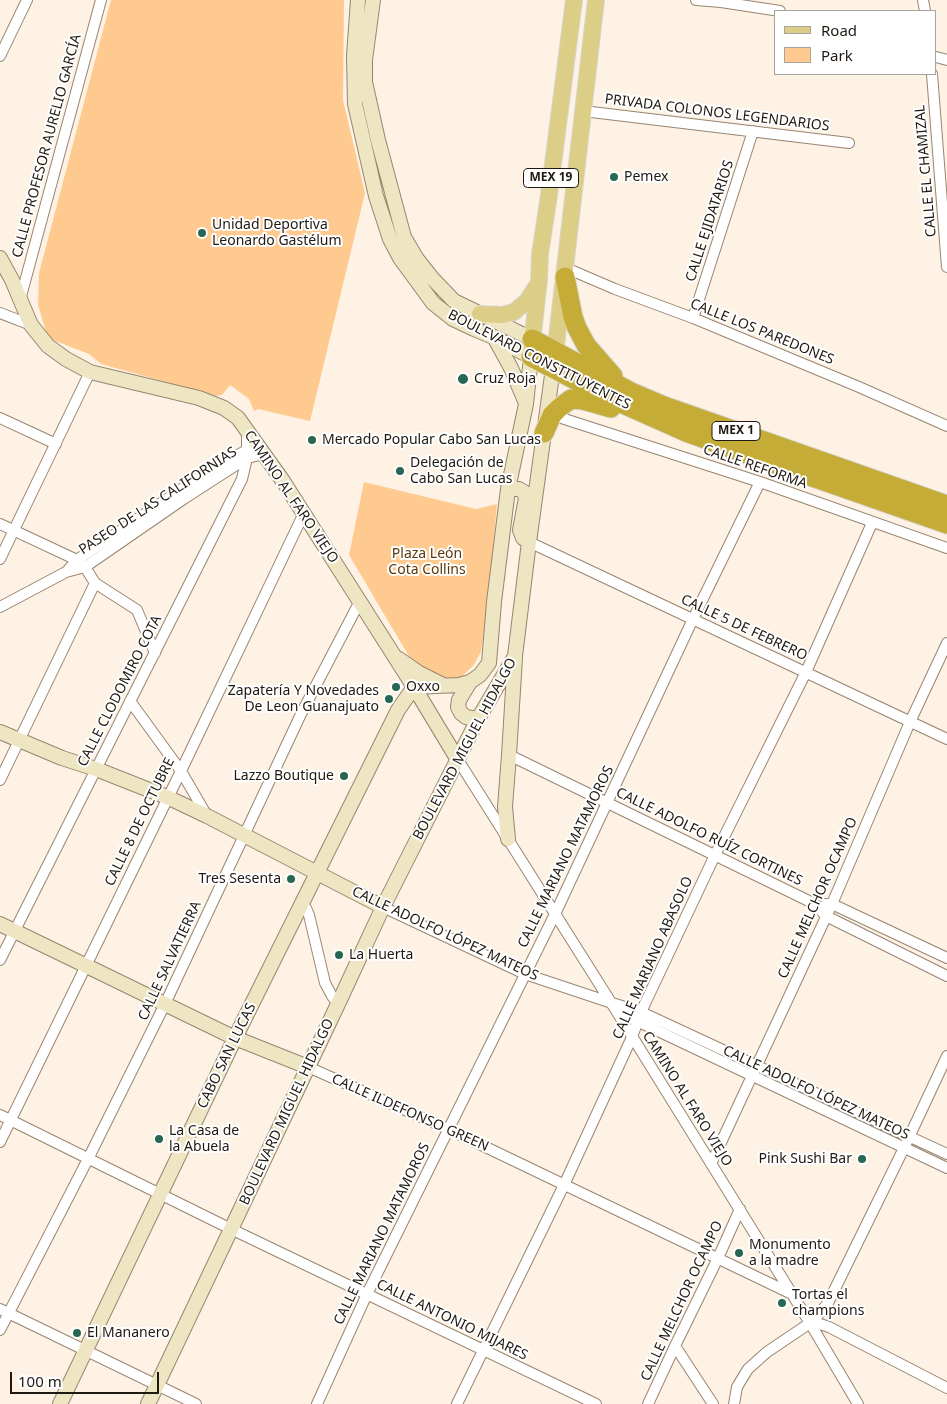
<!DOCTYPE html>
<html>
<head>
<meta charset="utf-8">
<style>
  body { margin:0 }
  #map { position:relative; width:947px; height:1404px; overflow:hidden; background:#fef2e4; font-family:"Noto Sans",sans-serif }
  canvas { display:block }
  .legend { position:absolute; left:774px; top:10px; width:162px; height:65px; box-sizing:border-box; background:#fff; border:1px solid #a6a3a0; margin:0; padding:6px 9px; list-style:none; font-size:15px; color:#201911 }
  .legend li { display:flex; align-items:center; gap:10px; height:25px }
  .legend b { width:25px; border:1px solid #a6a3a0 }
  .scale { position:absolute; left:10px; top:1372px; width:149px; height:22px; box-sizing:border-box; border:2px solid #201911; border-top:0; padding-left:6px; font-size:15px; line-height:18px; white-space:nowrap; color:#201911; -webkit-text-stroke:4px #fff; paint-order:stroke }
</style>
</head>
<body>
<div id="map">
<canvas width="947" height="1404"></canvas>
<ul class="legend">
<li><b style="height:6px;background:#dccd87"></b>Road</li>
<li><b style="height:14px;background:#feca90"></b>Park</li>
</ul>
<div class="scale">100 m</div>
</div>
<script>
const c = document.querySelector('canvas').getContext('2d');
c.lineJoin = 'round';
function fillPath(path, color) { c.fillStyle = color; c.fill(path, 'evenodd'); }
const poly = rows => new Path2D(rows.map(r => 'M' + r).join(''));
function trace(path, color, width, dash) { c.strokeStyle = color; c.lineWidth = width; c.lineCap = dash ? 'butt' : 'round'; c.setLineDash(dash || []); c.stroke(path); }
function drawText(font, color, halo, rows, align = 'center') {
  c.font = font + ' "Noto Sans",sans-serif'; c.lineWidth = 4; c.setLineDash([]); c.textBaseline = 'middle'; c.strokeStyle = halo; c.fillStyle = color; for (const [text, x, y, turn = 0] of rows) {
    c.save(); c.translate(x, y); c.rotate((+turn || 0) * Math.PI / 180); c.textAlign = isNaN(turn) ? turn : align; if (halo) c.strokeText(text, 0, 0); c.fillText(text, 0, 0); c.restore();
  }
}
fillPath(poly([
  [111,0,344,0,343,100,365,193,310,421,258,409,254,411,249,399,230,385,222,395,216,396,101,364,89,354,48,338,38,305,39,273],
  [364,482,476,509,497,504,488,603,481,652,473,666,457,681,438,681,413,663,349,555]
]), '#feca90');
const street = poly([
  [696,0,721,2,780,11],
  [923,0,925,11],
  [0,56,27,0],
  [936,57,947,60],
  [932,74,947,267],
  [583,111,849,143],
  [566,268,615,289,693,318,859,387,947,426],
  [20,300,101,0],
  [0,313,31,325],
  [693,318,753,131],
  [552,415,760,482,947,548],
  [0,418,56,444],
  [0,524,77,560,85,567,95,583,137,610,155,653],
  [529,542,947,739],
  [0,559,90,372],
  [67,571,77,560,211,469,251,448],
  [0,607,66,572,85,567,185,498,247,458,264,454],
  [130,701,181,771,207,816],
  [509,755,815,904,826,916,947,976],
  [458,760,617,1012,810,1323,858,1404],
  [0,780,95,583],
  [301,903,306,908,309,915,325,983,332,996,338,1004],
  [826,904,832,904,947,958],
  [383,907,525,974,612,1003,641,1012,947,1154],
  [0,960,242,479,247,458,247,430],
  [618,1012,947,1168],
  [308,1067,448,1129,792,1294],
  [0,1115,231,1229,596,1404],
  [0,1142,181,771,304,513],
  [711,1164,832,904,910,722,947,643],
  [0,1309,196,1404],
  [808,1320,818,1315,828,1303,904,1148,947,1056],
  [0,1330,88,1159,165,1004,301,714,360,601],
  [675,1346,713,1404],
  [317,1404,367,1294,555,914,693,619,760,482],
  [457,1404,564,1185,632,1037,641,1012,715,855,806,672,872,523],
  [648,1404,675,1346,718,1258,740,1209],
  [734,1404,737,1387,748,1369,767,1352,810,1323,817,1323,829,1327,947,1388]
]);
const secondary = poly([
  [373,0,365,60,365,82,378,140,404,237,417,259,432,278,454,301,532,339],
  [0,258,12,280,31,325,48,346,66,359,90,372,199,398,224,408,238,418,283,481,414,687,458,760],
  [494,337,511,368,525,401],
  [508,489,519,489,524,492,526,498,520,530,523,538,529,542],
  [399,659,419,673,443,685],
  [470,682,459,700,458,707,461,713,466,717,478,719],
  [0,732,62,758,96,769,167,797,207,816,383,907],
  [508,839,505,807,509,755,515,658],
  [0,924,235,1038,308,1067],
  [60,1404,235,1038,398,710,414,687,459,685,470,682,480,675,489,663,494,602,508,489,526,404,531,357,493,337,474,329,453,319,433,303,400,258,390,239,376,196,355,104,354,56,358,0],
  [148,1404,338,1004,383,907,478,719,515,656,529,542,553,368]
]);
const primary = poly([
  [480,314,502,315,514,312,527,301,536,287],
  [531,352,539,280,540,254,549,195,574,0],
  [554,363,596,0]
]);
const highway = poly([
  [565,277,573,317,577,328,586,345,613,376],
  [532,339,631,392,664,406,947,505],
  [531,357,614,400,686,432,738,451,947,524],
  [544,433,552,415,559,408,571,399,583,400,611,408]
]);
trace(street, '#988571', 12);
trace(secondary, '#988571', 16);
trace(primary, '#d7d6d4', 18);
trace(highway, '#d7d6d4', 21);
trace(street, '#fff', 10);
trace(secondary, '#eee6c3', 14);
trace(primary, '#dccd87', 16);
trace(highway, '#c5ac37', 19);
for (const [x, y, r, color] of [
  [614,177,5,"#286753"],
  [202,233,5,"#286753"],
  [463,379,6,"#286753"],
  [312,440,5,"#286753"],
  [400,471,5,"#286753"],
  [396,687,5,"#286753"],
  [389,699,5,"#286753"],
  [344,776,5,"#286753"],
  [291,879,5,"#286753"],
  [339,955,5,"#286753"],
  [159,1139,5,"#286753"],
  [862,1159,5,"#286753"],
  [739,1253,5,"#286753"],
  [782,1303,5,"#286753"],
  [77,1333,5,"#286753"]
]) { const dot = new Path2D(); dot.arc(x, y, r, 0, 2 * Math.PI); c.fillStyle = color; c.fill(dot); trace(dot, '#fff', 2); }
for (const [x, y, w] of [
  [551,178,55],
  [736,431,48]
]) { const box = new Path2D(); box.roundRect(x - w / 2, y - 9.5, w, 19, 4); c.fillStyle = '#fff'; c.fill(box); trace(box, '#201911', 1); }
drawText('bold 12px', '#201911', null, [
  ["MEX 19",551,178],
  ["MEX 1",736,431]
]);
drawText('14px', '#201911', '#fff', [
  ["PRIVADA COLONOS LEGENDARIOS",717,113,7],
  ["CALLE PROFESOR AURELIO GARCÍA",47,146,-75],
  ["CALLE EL CHAMIZAL",926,171,-95],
  ["CALLE EJIDATARIOS",710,221,-72],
  ["CALLE LOS PAREDONES",762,332,22],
  ["BOULEVARD CONSTITUYENTES",539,360,27],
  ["CALLE REFORMA",755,467,19],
  ["CAMINO AL FARO VIEJO",291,497,56],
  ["PASEO DE LAS CALIFORNIAS",158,501,-33],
  ["CALLE 5 DE FEBRERO",744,628,25],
  ["CALLE CLODOMIRO COTA",120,691,-63],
  ["BOULEVARD MIGUEL HIDALGO",465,749,-62],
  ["CALLE 8 DE OCTUBRE",140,822,-64],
  ["CALLE ADOLFO RUÍZ CORTINES",709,837,26],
  ["CALLE MARIANO MATAMOROS",566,857,-64],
  ["CALLE MELCHOR OCAMPO",818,898,-66],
  ["CALLE ADOLFO LÓPEZ MATEOS",445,934,25],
  ["CALLE MARIANO ABASOLO",653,958,-66],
  ["CALLE SALVATIERRA",170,961,-65],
  ["CABO SAN LUCAS",227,1056,-64],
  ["CALLE ADOLFO LÓPEZ MATEOS",816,1093,25],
  ["CAMINO AL FARO VIEJO",687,1099,58],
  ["BOULEVARD MIGUEL HIDALGO",287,1112,-65],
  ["CALLE ILDEFONSO GREEN",410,1113,24],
  ["CALLE MARIANO MATAMOROS",382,1234,-64],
  ["CALLE MELCHOR OCAMPO",682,1301,-65],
  ["CALLE ANTONIO MIJARES",452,1320,26]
]);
drawText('14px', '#201911', '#fff', [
  ["Pemex",624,177],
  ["Unidad Deportiva",212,225],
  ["Leonardo Gastélum",212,241],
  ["Cruz Roja",474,379],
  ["Mercado Popular Cabo San Lucas",322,440],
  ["Delegación de",410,463],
  ["Cabo San Lucas",410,479],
  ["Oxxo",406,687],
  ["Zapatería Y Novedades",379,691,"right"],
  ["De Leon Guanajuato",379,707,"right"],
  ["Lazzo Boutique",334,776,"right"],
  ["Tres Sesenta",281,879,"right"],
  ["La Huerta",349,955],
  ["La Casa de",169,1131],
  ["la Abuela",169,1147],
  ["Pink Sushi Bar",852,1159,"right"],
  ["Monumento",749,1245],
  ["a la madre",749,1261],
  ["Tortas el",792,1295],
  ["champions",792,1311],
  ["El Mananero",87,1333]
], 'left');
drawText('14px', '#5b390a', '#fff', [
  ["Plaza León",427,554],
  ["Cota Collins",427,570]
]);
</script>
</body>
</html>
